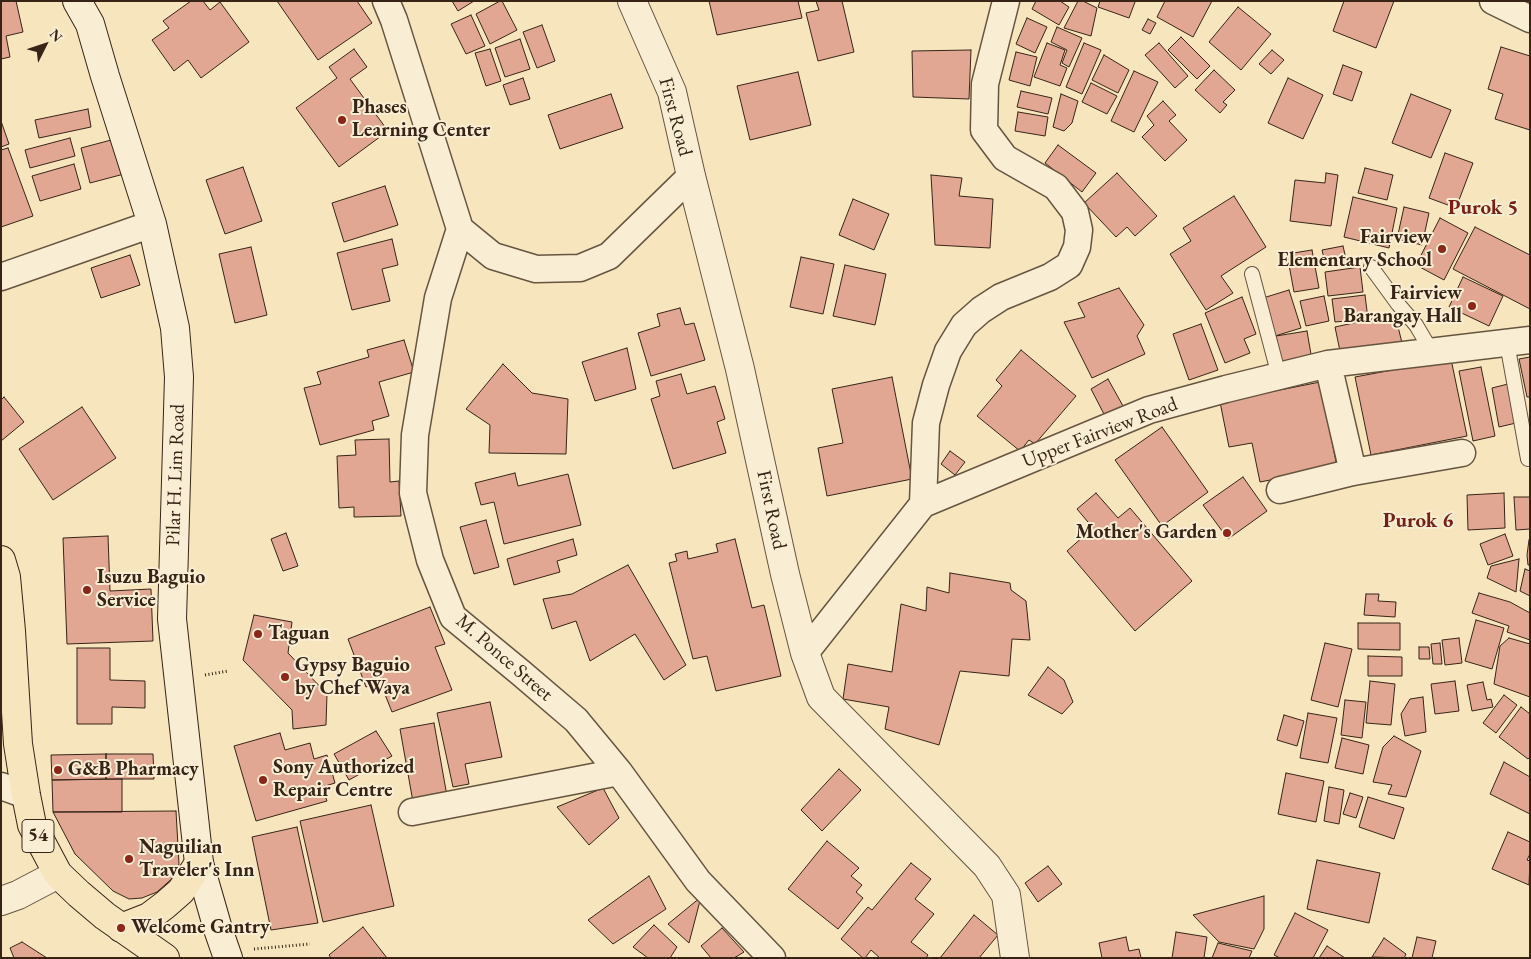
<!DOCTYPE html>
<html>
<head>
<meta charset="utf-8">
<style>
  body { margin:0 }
  #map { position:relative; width:1531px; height:959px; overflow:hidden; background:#f6e5bd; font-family:"EB Garamond",serif }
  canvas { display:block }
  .frame { position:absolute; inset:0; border:2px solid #372417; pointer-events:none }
  .north { position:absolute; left:20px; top:20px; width:50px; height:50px; -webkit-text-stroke:4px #f9eed4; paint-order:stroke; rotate:49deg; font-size:14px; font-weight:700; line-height:20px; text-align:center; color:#372417 }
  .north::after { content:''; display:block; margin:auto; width:18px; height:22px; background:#372417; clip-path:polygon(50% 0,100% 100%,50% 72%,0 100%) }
</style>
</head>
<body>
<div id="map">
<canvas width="1531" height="959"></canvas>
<div class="frame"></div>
<div class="north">N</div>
</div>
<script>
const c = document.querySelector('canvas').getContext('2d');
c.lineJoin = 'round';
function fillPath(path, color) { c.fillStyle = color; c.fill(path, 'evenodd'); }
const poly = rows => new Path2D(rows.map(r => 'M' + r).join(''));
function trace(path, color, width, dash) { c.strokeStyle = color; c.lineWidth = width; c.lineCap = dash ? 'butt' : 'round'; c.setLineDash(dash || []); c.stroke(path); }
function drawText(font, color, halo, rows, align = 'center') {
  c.font = font + ' "EB Garamond",serif'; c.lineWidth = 4; c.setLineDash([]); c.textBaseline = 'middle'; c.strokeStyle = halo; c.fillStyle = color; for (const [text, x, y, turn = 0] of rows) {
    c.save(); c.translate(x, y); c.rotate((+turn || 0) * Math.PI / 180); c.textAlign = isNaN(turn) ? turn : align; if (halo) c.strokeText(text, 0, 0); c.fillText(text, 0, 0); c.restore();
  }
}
const building = poly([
  [1,1,16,1,23,32,6,36,10,57,1,59,1,1],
  [191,1,203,1,210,10,220,2,249,42,201,78,188,60,174,71,152,40,169,28,163,21,191,1],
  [277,1,357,1,372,23,318,60,277,1],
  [452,1,474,1,458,11,452,1],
  [500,1,502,1,517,30,490,44,476,14,500,1],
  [709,1,798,1,802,18,717,35,709,1],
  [816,1,842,1,854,52,818,61,806,13,819,10,816,1],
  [1036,1,1060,1,1069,7,1059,25,1032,9,1036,1],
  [1078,1,1083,1,1097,8,1091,36,1064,28,1078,1],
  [1100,1,1134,1,1135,2,1129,18,1098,7,1100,1],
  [1165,1,1212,1,1193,37,1157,17,1165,1],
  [1344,1,1394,1,1376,48,1333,31,1344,1],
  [1238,7,1271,34,1241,70,1209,42,1238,7],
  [471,15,485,46,466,54,451,24,471,15],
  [1027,18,1047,27,1035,53,1016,44,1027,18],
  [1148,19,1156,23,1150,34,1142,30,1148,19],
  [542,25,555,61,537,68,523,32,542,25],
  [1057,27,1082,38,1069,67,1062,63,1067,50,1051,42,1057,27],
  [1181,37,1210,66,1197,79,1168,50,1181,37],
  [520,39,530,69,505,77,495,48,520,39],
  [1047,43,1065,50,1060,65,1067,68,1060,86,1034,77,1047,43],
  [1084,43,1101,50,1082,94,1066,87,1084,43],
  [1159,43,1188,76,1175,88,1145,55,1159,43],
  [1501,47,1530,56,1530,130,1495,119,1503,94,1488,89,1501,47],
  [354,49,367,67,350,79,388,131,339,167,296,108,337,78,329,67,354,49],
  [490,49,501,81,486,86,475,53,490,49],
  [971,50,969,99,913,97,912,51,971,50],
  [1272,50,1284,60,1271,74,1259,64,1272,50],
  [1016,52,1037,57,1030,86,1009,80,1016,52],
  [1104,55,1129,70,1118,93,1092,80,1104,55],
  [1343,65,1362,72,1352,101,1333,94,1343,65],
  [1214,70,1235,90,1223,102,1227,105,1220,113,1195,90,1214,70],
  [1134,71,1158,82,1134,132,1111,121,1134,71],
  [798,72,811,125,750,140,737,86,798,72],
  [523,78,530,99,510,105,503,85,523,78],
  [1288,78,1323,95,1303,139,1268,123,1288,78],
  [1091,83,1117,96,1107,114,1082,102,1091,83],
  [1021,91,1052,98,1048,114,1017,107,1021,91],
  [611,94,623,128,560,149,548,115,611,94],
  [1061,94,1078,101,1072,123,1064,131,1053,127,1061,94],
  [1411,94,1451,110,1431,158,1392,143,1411,94],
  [1163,101,1176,115,1169,121,1187,140,1165,161,1142,137,1154,125,1147,116,1163,101],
  [88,109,91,127,39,138,35,120,88,109],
  [1018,112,1048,117,1045,136,1015,131,1018,112],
  [1,121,9,144,1,147,1,121],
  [70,138,75,156,30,168,25,150,70,138],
  [115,139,124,174,90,183,81,148,115,139],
  [1058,145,1096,173,1082,192,1045,163,1058,145],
  [8,148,33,216,1,227,1,150,8,148],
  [1445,153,1473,163,1456,208,1429,198,1445,153],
  [74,164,81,189,40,201,32,176,74,164],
  [243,167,262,221,225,234,206,180,243,167],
  [1365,168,1393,175,1387,200,1358,193,1365,168],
  [1117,173,1157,216,1135,236,1127,227,1116,237,1084,203,1117,173],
  [1326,173,1338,175,1331,226,1290,221,1295,180,1325,183,1326,173],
  [931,175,962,178,959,196,993,199,990,248,935,245,931,175],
  [385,186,398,225,344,242,332,203,385,186],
  [1234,196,1266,247,1221,276,1233,293,1206,310,1170,254,1191,241,1183,228,1234,196],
  [1353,197,1397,208,1389,248,1344,237,1353,197],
  [853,199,889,214,874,250,839,235,853,199],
  [1404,207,1429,213,1422,245,1397,239,1404,207],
  [1440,218,1468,233,1444,280,1416,265,1440,218],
  [1475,227,1530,255,1530,309,1453,269,1475,227],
  [392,239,398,265,382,269,390,301,352,310,337,253,392,239],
  [1343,246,1347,263,1326,267,1322,250,1343,246],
  [251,247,267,315,235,323,219,254,251,247],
  [1312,250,1319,288,1294,292,1287,254,1312,250],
  [130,255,140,285,101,298,91,268,130,255],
  [801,257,834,264,823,314,790,307,801,257],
  [845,265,886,274,875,325,833,316,845,265],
  [1360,267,1363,292,1328,296,1325,272,1360,267],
  [1463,277,1503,296,1489,326,1449,307,1463,277],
  [1119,288,1144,325,1137,336,1145,354,1092,378,1064,322,1085,317,1078,303,1119,288],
  [1289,290,1301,328,1275,336,1263,298,1289,290],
  [1365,295,1368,319,1335,322,1332,299,1365,295],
  [1324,296,1329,321,1306,326,1300,301,1324,296],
  [1242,297,1256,334,1244,339,1250,353,1225,363,1205,313,1242,297],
  [680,308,685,325,694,323,705,360,651,376,638,333,660,326,657,314,680,308],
  [1395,314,1402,343,1341,356,1335,327,1395,314],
  [1201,324,1218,370,1189,380,1173,334,1201,324],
  [1307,331,1312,360,1282,365,1276,336,1307,331],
  [404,340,414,372,379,382,389,416,372,421,374,430,320,445,304,388,321,384,317,372,369,357,367,350,404,340],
  [627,348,636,389,595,401,582,362,627,348],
  [1021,350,1076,396,1035,444,1029,440,1020,451,977,416,1002,386,996,380,1021,350],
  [1530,357,1530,397,1527,397,1519,359,1530,357],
  [1451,359,1467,436,1371,455,1355,377,1451,359],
  [503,364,532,393,568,399,566,454,489,453,490,425,466,409,503,364],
  [1481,367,1495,436,1473,441,1459,371,1481,367],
  [681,374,687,394,715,386,725,419,717,422,726,453,673,469,651,399,660,396,656,381,681,374],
  [892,377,912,479,827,496,818,448,843,443,832,389,892,377],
  [1108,379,1123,406,1105,416,1091,389,1108,379],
  [1320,382,1337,467,1260,482,1252,443,1229,447,1220,402,1320,382],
  [1508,384,1516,423,1499,427,1492,388,1508,384],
  [4,397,24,422,1,441,1,400,4,397],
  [82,407,116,458,53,500,19,449,82,407],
  [1162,427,1208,492,1162,526,1115,460,1162,427],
  [389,439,390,482,399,481,401,516,354,517,354,507,339,508,337,456,356,455,355,440,389,439],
  [950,451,965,462,955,475,941,464,950,451],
  [515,473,518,486,568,474,581,525,504,544,494,502,481,505,475,483,515,473],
  [1243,477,1267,511,1228,539,1203,505,1243,477],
  [1096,493,1118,518,1130,508,1192,581,1135,631,1067,551,1093,528,1077,509,1096,493],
  [1504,493,1505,528,1468,530,1467,495,1504,493],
  [1514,497,1530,497,1530,529,1516,530,1514,497],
  [486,520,499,567,474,574,460,527,486,520],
  [286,533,298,566,283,571,271,539,286,533],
  [1505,534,1513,556,1488,565,1480,544,1505,534],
  [108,536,110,591,151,589,153,641,67,644,63,538,108,536],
  [573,539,577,555,557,561,560,572,514,585,507,559,573,539],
  [735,539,752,608,764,605,781,676,716,691,707,656,693,659,669,563,677,561,675,554,687,551,688,559,718,552,716,544,735,539],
  [1529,540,1530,540,1530,565,1528,565,1527,555,1529,540],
  [1519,559,1516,592,1487,578,1491,566,1519,559],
  [628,565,686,665,664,680,635,634,590,661,576,621,552,629,543,599,572,594,628,565],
  [1525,569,1530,571,1530,596,1520,591,1525,569],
  [950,573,1010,583,1011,590,1026,601,1030,640,1012,639,1009,676,960,671,939,745,885,729,889,707,843,699,848,664,892,672,901,604,926,611,927,587,949,593,950,573],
  [1479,593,1510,602,1530,613,1530,640,1507,632,1509,626,1472,613,1479,593],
  [1366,594,1379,594,1378,601,1396,602,1395,617,1364,615,1366,594],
  [430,607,445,644,435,647,452,690,392,712,380,682,366,687,348,639,430,607],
  [254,615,292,622,288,653,327,694,326,725,293,729,292,710,243,660,254,615],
  [1476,620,1504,628,1492,669,1465,661,1476,620],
  [1358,623,1400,623,1400,650,1358,649,1358,623],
  [1459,638,1462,663,1445,665,1442,640,1459,638],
  [1509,638,1530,644,1530,697,1494,684,1500,646,1509,638],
  [1325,643,1352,649,1338,707,1311,700,1325,643],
  [1440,643,1442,664,1433,664,1431,644,1440,643],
  [1419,647,1429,647,1430,659,1419,659,1419,647],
  [77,648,110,648,110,680,145,681,145,708,112,707,112,724,77,724,77,648],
  [1368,656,1402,657,1402,676,1368,676,1368,656],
  [1048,667,1064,680,1073,702,1062,714,1028,695,1048,667],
  [1370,681,1395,684,1391,725,1366,723,1370,681],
  [1455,681,1459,711,1435,714,1431,684,1455,681],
  [1483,682,1487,700,1491,699,1493,707,1472,711,1467,685,1483,682],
  [1504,695,1517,705,1496,733,1483,723,1504,695],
  [1423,697,1426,732,1405,736,1401,714,1410,699,1423,697],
  [1345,700,1366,702,1362,738,1341,735,1345,700],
  [490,702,502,757,465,764,469,784,453,787,437,713,490,702],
  [1521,707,1530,714,1530,757,1528,759,1499,737,1521,707],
  [1308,713,1337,718,1328,763,1300,758,1308,713],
  [1284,715,1304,721,1297,746,1277,740,1284,715],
  [434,723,447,796,413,802,400,729,434,723],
  [376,731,392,756,349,780,334,754,376,731],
  [280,733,285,750,310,743,314,759,327,755,335,783,322,787,327,801,256,821,234,746,280,733],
  [1394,736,1421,751,1406,797,1388,794,1392,785,1373,782,1383,747,1394,736],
  [1342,738,1369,745,1363,774,1335,768,1342,738],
  [106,754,153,754,154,779,106,779,106,754],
  [106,754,106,779,52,780,51,755,106,754],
  [1504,762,1530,777,1530,814,1490,794,1504,762],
  [839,769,861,790,822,831,801,810,839,769],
  [1286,773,1324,781,1316,822,1278,814,1286,773],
  [122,779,122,812,53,812,52,780,122,779],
  [1329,787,1344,790,1339,824,1324,821,1329,787],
  [603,788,619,818,589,845,557,807,603,788],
  [1350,793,1363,797,1356,818,1343,814,1350,793],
  [1368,797,1404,808,1394,839,1359,827,1368,797],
  [371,805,394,906,323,922,300,821,371,805],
  [176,811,179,864,175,876,157,892,142,898,129,899,113,891,75,854,53,812,176,811],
  [297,827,318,923,271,930,252,837,297,827],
  [1508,832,1530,842,1530,854,1527,860,1530,861,1529,885,1492,869,1508,832],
  [827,841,859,868,851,876,862,885,856,892,863,898,838,929,788,889,827,841],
  [1317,860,1380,873,1369,923,1307,909,1317,860],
  [911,863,931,879,915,899,934,914,911,942,928,955,926,958,880,958,871,950,865,958,863,958,841,939,868,907,872,910,911,863],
  [1048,866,1062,884,1038,902,1025,883,1048,866],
  [649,876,666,909,613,944,588,920,649,876],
  [1264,896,1264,929,1254,949,1219,942,1193,915,1264,896],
  [701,897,689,943,668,924,701,897],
  [1295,913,1328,930,1313,958,1280,958,1274,955,1295,913],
  [974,915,998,935,979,958,940,958,974,915],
  [654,925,677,947,670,958,648,958,633,947,654,925],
  [363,927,387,958,331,958,329,955,363,927],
  [722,928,744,952,734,958,711,958,701,946,722,928],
  [1176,932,1207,937,1204,958,1172,958,1176,932],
  [1126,937,1129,951,1139,949,1141,958,1102,958,1099,943,1126,937],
  [1417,937,1436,941,1432,958,1412,958,1417,937],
  [1384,938,1406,954,1404,958,1372,957,1384,938],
  [22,942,47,958,14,958,10,948,22,942],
  [1218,943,1252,951,1249,958,1212,958,1218,943],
  [1327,946,1345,958,1319,958,1327,946]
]);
fillPath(building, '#e1a792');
trace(building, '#372417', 1);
const service = poly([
  [1371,267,1398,304,1416,325,1432,352],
  [1252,274,1279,376],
  [1507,343,1528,459]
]);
const minor = poly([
  [386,1,394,20,460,229,493,256,536,269,580,268,609,256,691,176],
  [1493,1,1530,19],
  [460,229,438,298,415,435,413,493,430,560,453,617,521,673,576,720,619,772,698,881,772,958],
  [1,277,152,224],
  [1328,364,1353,472],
  [1280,490,1353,472,1462,453],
  [923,504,926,423,936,385,948,351,964,325,981,310,1001,297,1050,277,1069,265,1077,247,1079,230,1075,212,1056,187,1005,158,984,130,985,84,1006,1],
  [805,653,923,504,1149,410,1226,389,1328,364,1530,340],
  [1,786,26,795],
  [412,812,619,772]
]);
const tertiary = poly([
  [632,1,672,92,691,176,740,369,785,574,805,653,821,697,987,866,1006,895,1015,958],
  [1,901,18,895,58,874]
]);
const secondary = poly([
  [77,1,90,24,105,76,152,224,175,328,179,377,172,619,199,863,218,929,228,958]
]);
const trunk = poly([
  [1,560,6,577,11,631,18,744,26,795,32,825,58,874,79,894,105,916,165,958],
  [121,928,149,917,165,905,181,891,199,863]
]);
trace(service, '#675440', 16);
trace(minor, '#675440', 29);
trace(tertiary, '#675440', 30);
trace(secondary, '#372417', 30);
trace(trunk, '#372417', 30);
trace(poly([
  [205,675,228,671],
  [254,949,310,944]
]), '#372417', 3, [1, 2.5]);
trace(service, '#f9eed4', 14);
trace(minor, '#f9eed4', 26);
trace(tertiary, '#f9eed4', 28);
trace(secondary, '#f9eed4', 28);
trace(trunk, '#f6e5bd', 28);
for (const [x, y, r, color] of [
  [342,120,5,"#8f2418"],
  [1442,249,5,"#8f2418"],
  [1472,306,5,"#8f2418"],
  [1227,533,5,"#8f2418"],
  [87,590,5,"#8f2418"],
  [258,634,5,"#8f2418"],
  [285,677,5,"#8f2418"],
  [58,770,5,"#8f2418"],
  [263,780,5,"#8f2418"],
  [129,859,5,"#8f2418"],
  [121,928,5,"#8f2418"]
]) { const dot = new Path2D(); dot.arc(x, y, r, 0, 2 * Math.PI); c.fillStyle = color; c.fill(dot); trace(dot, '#f9eed4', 2); }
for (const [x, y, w] of [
  [38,836,32]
]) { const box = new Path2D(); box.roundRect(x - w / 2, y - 16.5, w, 33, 4); c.fillStyle = '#f9eed4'; c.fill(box); trace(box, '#372417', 1); }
drawText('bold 19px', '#372417', null, [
  ["54",38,836]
]);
drawText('bold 20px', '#372417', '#f9eed4', [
  ["Phases",352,108],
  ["Learning Center",352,131],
  ["Fairview",1432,238,"right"],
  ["Elementary School",1432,261,"right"],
  ["Fairview",1462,294,"right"],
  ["Barangay Hall",1462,317,"right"],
  ["Mother's Garden",1217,533,"right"],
  ["Isuzu Baguio",97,578],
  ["Service",97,601],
  ["Taguan",268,634],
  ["Gypsy Baguio",295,666],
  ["by Chef Waya",295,689],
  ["Sony Authorized",273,768],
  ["Repair Centre",273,791],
  ["G&B Pharmacy",68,770],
  ["Naguilian",139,848],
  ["Traveler's Inn",139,871],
  ["Welcome Gantry",131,928]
], 'left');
drawText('20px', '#372417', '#f9eed4', [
  ["First Road",675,117,75],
  ["Upper Fairview Road",1100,433,-21],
  ["Pilar H. Lim Road",176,475,-88],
  ["First Road",771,510,78],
  ["M. Ponce Street",504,658,41]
]);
drawText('bold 21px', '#7a1f14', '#f9eed4', [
  ["Purok 5",1483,208],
  ["Purok 6",1418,521]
]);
</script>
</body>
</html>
